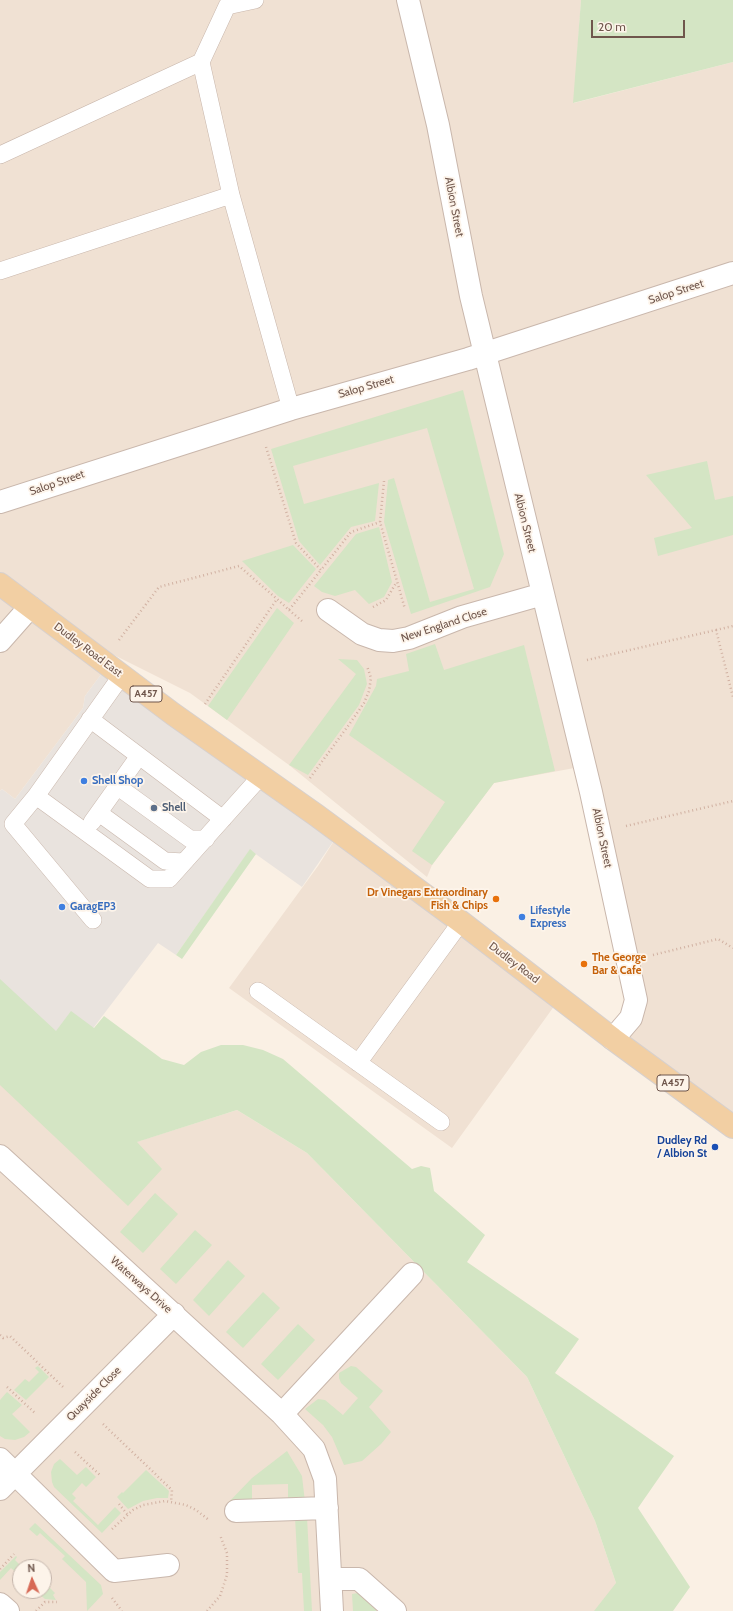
<!DOCTYPE html>
<html>
<head>
<meta charset="utf-8">
<style>
  body { margin:0 }
  #map { position:relative; width:733px; height:1611px; overflow:hidden; background:#faf0e4; font-family:Cabin,sans-serif }
  canvas { display:block }
  .north { position:absolute; left:12px; top:1559px; width:40px; height:40px; box-sizing:border-box; background:#fdf4ea; border:1px solid #c4b5ab; border-radius:50%; rotate:357deg; font-size:11px; font-weight:700; line-height:16px; text-align:center; color:#6f564c }
  .north::after { content:''; display:block; margin:auto; width:14px; height:18px; background:#d76955; clip-path:polygon(50% 0,100% 100%,50% 72%,0 100%) }
  .scale { position:absolute; left:591px; top:20px; width:94px; height:18px; box-sizing:border-box; border:2px solid #6f564c; border-top:0; padding-left:5px; font-size:12px; line-height:14px; white-space:nowrap; color:#6f564c; -webkit-text-stroke:3px #fdf4ea; paint-order:stroke }
</style>
</head>
<body>
<div id="map">
<canvas width="733" height="1611"></canvas>
<div class="north">N</div>
<div class="scale">20 m</div>
</div>
<script>
const c = document.querySelector('canvas').getContext('2d');
c.lineJoin = 'round';
function fillPath(path, color) { c.fillStyle = color; c.fill(path, 'evenodd'); }
const poly = rows => new Path2D(rows.map(r => 'M' + r).join(''));
function trace(path, color, width, dash) { c.strokeStyle = color; c.lineWidth = width; c.lineCap = dash ? 'butt' : 'round'; c.setLineDash(dash || []); c.stroke(path); }
function drawText(font, color, halo, rows, align = 'center') {
  c.font = font + ' Cabin,sans-serif'; c.lineWidth = 3.5; c.setLineDash([]); c.textBaseline = 'middle'; c.strokeStyle = halo; c.fillStyle = color; for (const [text, x, y, turn = 0] of rows) {
    c.save(); c.translate(x, y); c.rotate((+turn || 0) * Math.PI / 180); c.textAlign = isNaN(turn) ? turn : align; if (halo) c.strokeText(text, 0, 0); c.fillText(text, 0, 0); c.restore();
  }
}
fillPath(poly([
  [0,0,581,0,574,103,733,62,733,1127,613,1039,631,1018,585,766,494,783,432,865,427,877,289,765,190,693,104,650,108,665,85,696,83,708,15,799,2,789,0,791],
  [339,833,560,998,452,1148,229,988,318,866],
  [0,1014,136,1142,237,1110,307,1153,527,1377,595,1521,616,1583,638,1611,0,1611],
  [20,1567,44,1567,44,1591,20,1591]
]), '#f0e1d3');
fillPath(poly([
  [108,665,339,833,302,887,250,850,176,955,158,943,65,1065,0,1014,0,791,2,789,15,799,83,708,85,696]
]), '#e9e3de');
fillPath(poly([
  [581,0,733,0,733,62,573,103],
  [463,390,504,554,490,587,411,614,384,522,388,480,394,478,430,602,474,589,427,428,293,466,304,504,379,483,375,521,351,527,320,565,299,541,271,449],
  [707,461,715,500,733,496,733,535,658,556,654,538,692,528,646,475],
  [379,527,392,582,384,597,369,604,355,590,335,596,322,592,314,586,356,534],
  [293,545,316,569,289,603,278,596,242,561],
  [277,608,294,623,227,720,208,706],
  [435,644,444,670,524,645,555,771,494,783,432,865,412,851,445,802,349,735,376,686,377,679,409,671,406,654],
  [338,659,357,660,364,669,367,684,359,705,308,775,289,765,356,674],
  [250,849,256,854,182,959,176,955],
  [0,979,56,1031,71,1011,94,1028,104,1016,162,1059,184,1065,201,1052,221,1045,243,1045,263,1050,283,1059,412,1169,421,1166,430,1168,434,1191,485,1235,467,1262,579,1339,555,1373,674,1456,638,1508,690,1587,673,1611,594,1611,616,1583,595,1521,527,1377,307,1153,237,1110,137,1142,162,1169,128,1206,0,1085],
  [155,1193,178,1214,143,1253,120,1232],
  [195,1230,212,1245,176,1284,160,1269],
  [228,1260,245,1276,209,1316,193,1300],
  [263,1292,280,1308,243,1348,226,1332],
  [298,1324,315,1340,278,1380,261,1364],
  [38,1366,49,1377,26,1400,14,1390,25,1379,29,1382,39,1372,35,1368],
  [351,1366,356,1367,383,1391,369,1407,391,1432,381,1444,362,1461,344,1465,332,1437,323,1425,305,1409,318,1399,325,1400,343,1415,358,1398,341,1383,339,1378,339,1373],
  [7,1392,22,1405,12,1414,30,1432,24,1437,15,1440,5,1439,0,1436,0,1400],
  [287,1451,302,1476,305,1502,288,1502,288,1484,252,1485,252,1504,227,1504,252,1478],
  [60,1459,77,1475,86,1467,96,1477,86,1487,82,1483,72,1494,76,1498,73,1501,98,1525,115,1507,121,1513,102,1533,54,1487,52,1482,51,1472,54,1464],
  [146,1470,169,1491,168,1498,157,1498,143,1501,128,1509,117,1497,122,1492,123,1493],
  [295,1517,307,1517,312,1611,304,1611,302,1573,298,1573],
  [35,1523,101,1585,103,1594,87,1611,86,1582,62,1559,65,1556,40,1533,37,1536,29,1529],
  [16,1556,17,1557,15,1560,22,1567,20,1567,20,1576,11,1568,0,1580,0,1572],
  [44,1582,55,1593,53,1595,56,1600,45,1599,36,1591,44,1591],
  [358,1593,376,1610,376,1611,353,1611,352,1594]
]), '#d4e5c4');
const service = poly([
  [201,62,227,6,255,0],
  [0,155,201,62,231,195,291,409],
  [0,271,231,195],
  [90,719,223,819],
  [117,786,190,839,206,839],
  [36,796,150,879,169,879,261,776],
  [99,813,165,861,184,862],
  [92,822,139,756],
  [93,920,13,824,36,796,122,675],
  [258,991,441,1122],
  [358,1063,461,922]
]);
const minor = poly([
  [408,0,438,125,471,296,591,792,636,1000,631,1018,613,1039],
  [0,502,291,409,468,359,733,273],
  [328,610,362,634,379,640,393,641,409,638,462,617,543,594],
  [0,641,30,607],
  [0,1156,282,1414,314,1449,325,1479,332,1611],
  [282,1414,412,1274],
  [0,1459,114,1571,168,1565],
  [0,1489,174,1314],
  [236,1511,327,1508],
  [331,1579,359,1579,395,1611],
  [0,1604,8,1611]
]);
const primary = poly([
  [0,584,173,714,316,815,461,922,613,1039,733,1127]
]);
trace(service, '#c9b7ac', 18);
trace(minor, '#c9b7ac', 24);
trace(primary, '#d7d0cd', 24);
trace(poly([
  [266,447,296,543,321,570,351,532,380,522],
  [384,481,380,522,405,609],
  [373,607,386,600,396,583],
  [289,610,302,621],
  [716,630,733,626],
  [119,640,159,587,239,566,277,599],
  [587,660,716,630,733,697],
  [205,704,277,599,289,610,321,570],
  [310,778,348,726,364,703,369,691,371,678,367,666],
  [626,826,733,801],
  [653,955,718,939,733,948],
  [0,1335,3,1338,10,1336,63,1387],
  [7,1387,36,1414],
  [103,1424,172,1490,171,1502],
  [75,1452,101,1476],
  [119,1504,127,1514],
  [112,1529,133,1510,143,1505,165,1501,186,1505,196,1510,209,1520],
  [0,1569,14,1554],
  [112,1598,122,1611],
  [36,1611,45,1602,57,1602],
  [207,1611,220,1596,227,1575,227,1553,220,1535]
]), '#d1b1a2', 2.5, [1, 3]);
trace(service, '#fff', 17);
trace(minor, '#fff', 22);
trace(primary, '#f2cfa3', 22);
for (const [x, y, r, color] of [
  [84,781,4,"#3f7fe0"],
  [154,808,4,"#5c6f8a"],
  [496,899,4,"#e8710a"],
  [62,907,4,"#3f7fe0"],
  [522,917,4,"#3f7fe0"],
  [584,964,4,"#e8710a"],
  [715,1147,4,"#1a4fb4"]
]) { const dot = new Path2D(); dot.arc(x, y, r, 0, 2 * Math.PI); c.fillStyle = color; c.fill(dot); trace(dot, '#fdf4ea', 1.5); }
for (const [x, y, w] of [
  [146,694,32],
  [673,1083,32]
]) { const box = new Path2D(); box.roundRect(x - w / 2, y - 8, w, 16, 3); c.fillStyle = '#fdf4ea'; c.fill(box); trace(box, '#6f564c', 1); }
drawText('bold 10px', '#6f564c', null, [
  ["A457",146,694],
  ["A457",673,1083]
]);
drawText('11px', '#6f564c', '#fdf4ea', [
  ["Albion Street",454,207,79],
  ["Salop Street",676,292,-18],
  ["Salop Street",366,387,-16],
  ["Salop Street",57,483,-19],
  ["Albion Street",525,523,76],
  ["New England Close",444,625,-18],
  ["Dudley Road East",88,650,37],
  ["Albion Street",602,838,78],
  ["Dudley Road",514,963,37],
  ["Waterways Drive",141,1285,42],
  ["Quayside Close",94,1394,-45]
]);
drawText('bold 11px', '#366cbe', '#fdf4ea', [
  ["Shell Shop",92,781],
  ["GaragEP3",70,907],
  ["Lifestyle",530,911],
  ["Express",530,924]
], 'left');
drawText('bold 11px', '#4e5e75', '#fdf4ea', [
  ["Shell",162,808]
], 'left');
drawText('bold 11px', '#c56008', '#fdf4ea', [
  ["Dr Vinegars Extraordinary",488,893],
  ["Fish & Chips",488,906],
  ["The George",592,958,"left"],
  ["Bar & Cafe",592,971,"left"]
], 'right');
drawText('bold 11px', '#164399', '#fdf4ea', [
  ["Dudley Rd",707,1141],
  ["/ Albion St",707,1154]
], 'right');
</script>
</body>
</html>
